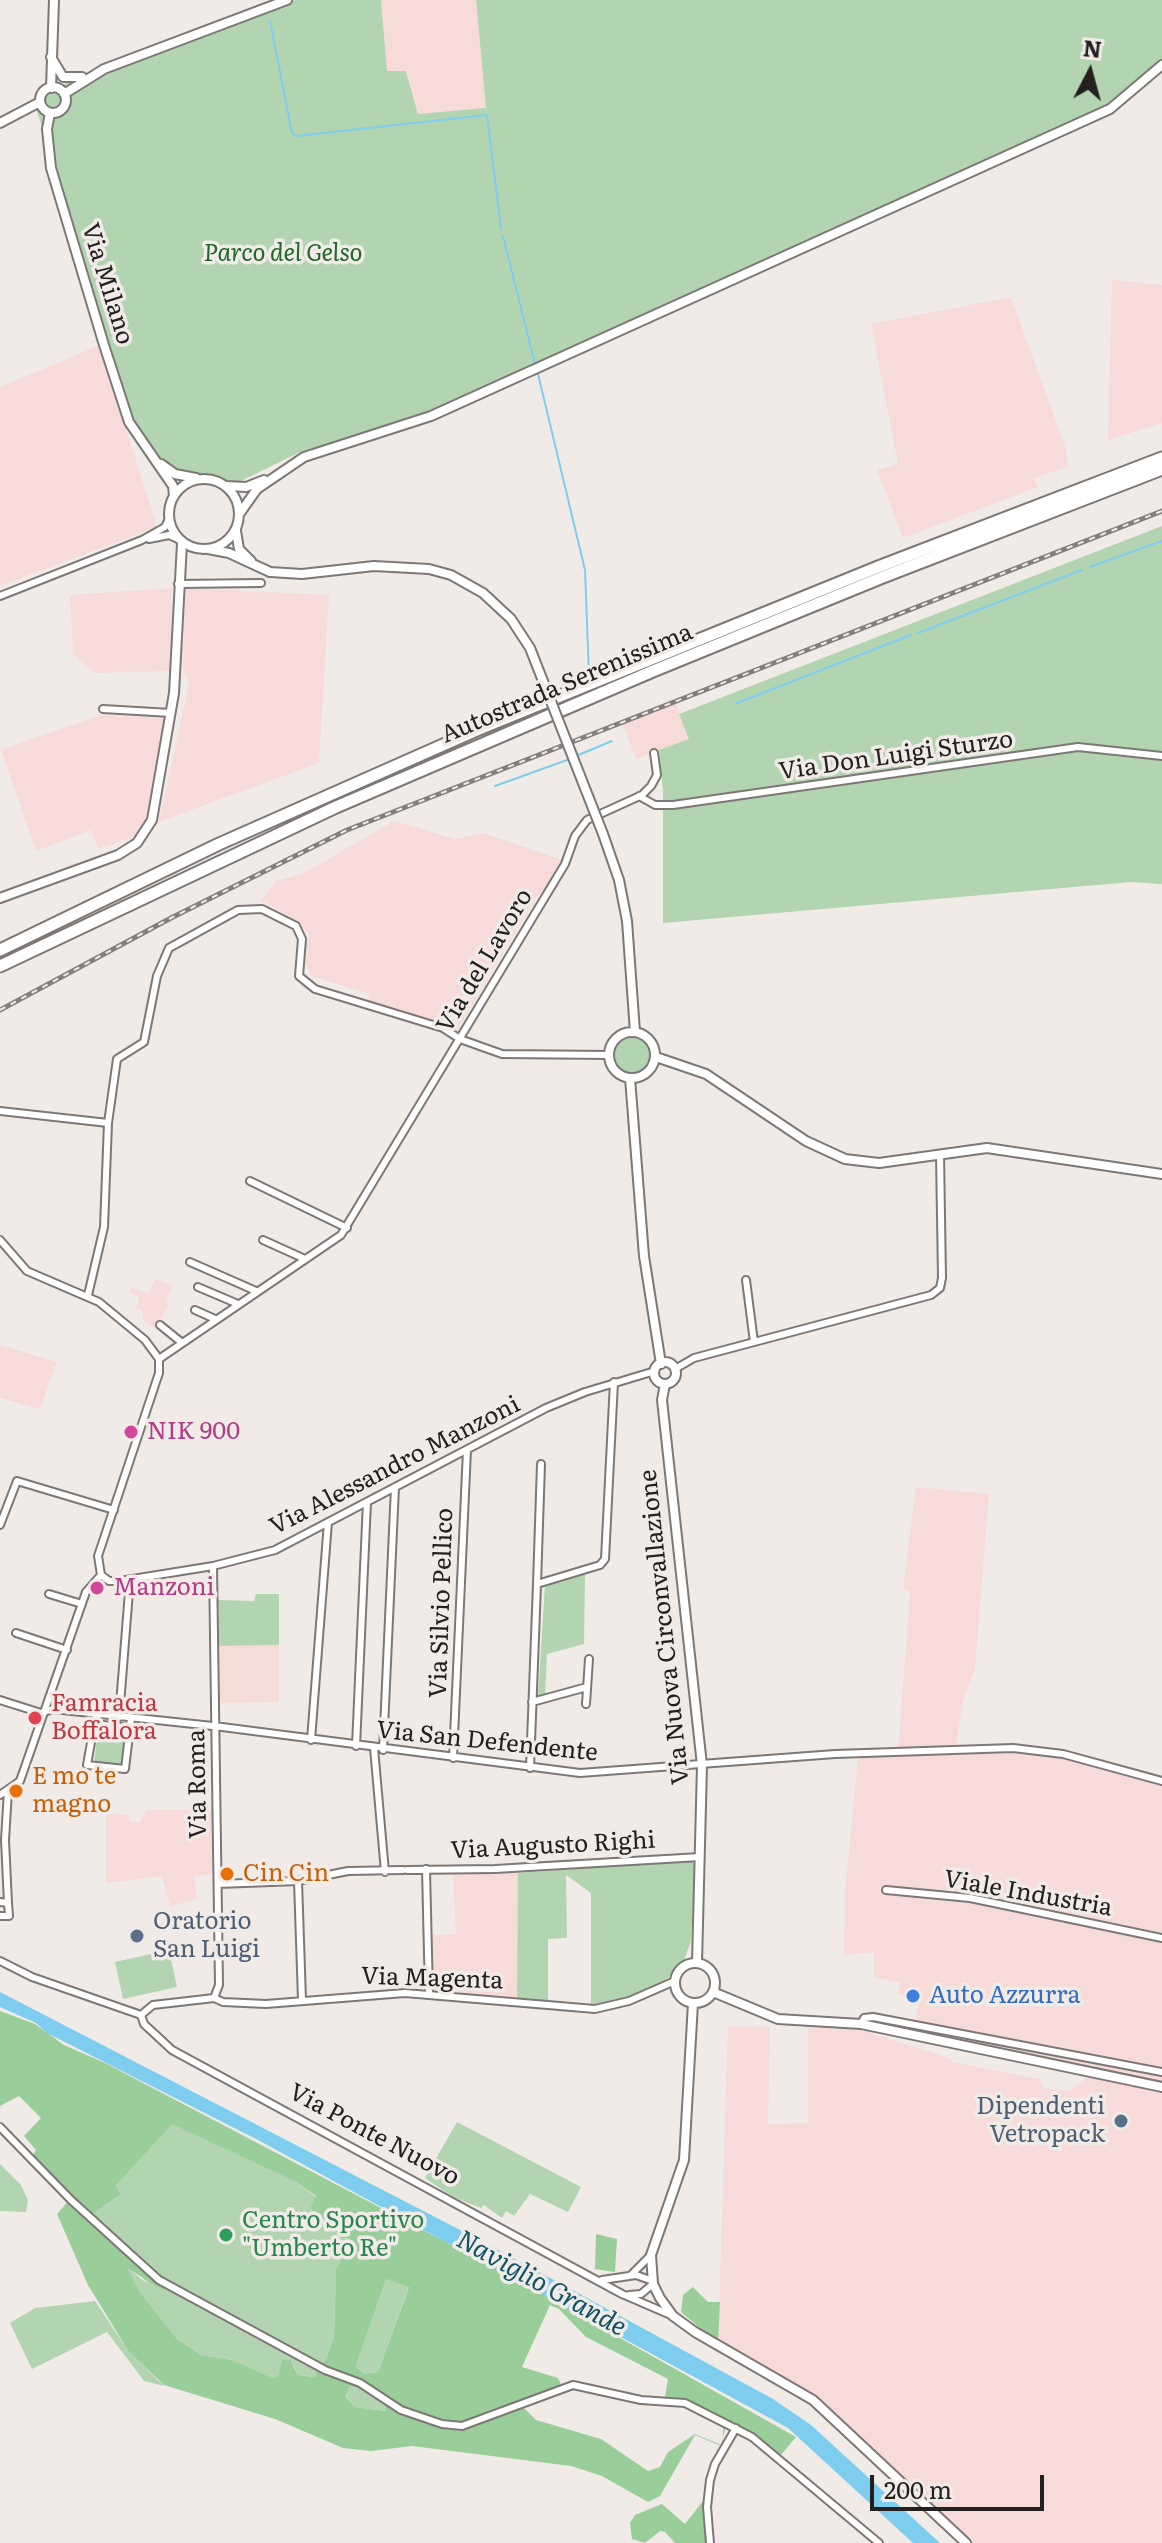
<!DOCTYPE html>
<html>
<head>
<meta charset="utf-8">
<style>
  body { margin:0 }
  #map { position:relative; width:1162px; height:2543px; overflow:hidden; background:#f1ebe8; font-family:Literata,serif }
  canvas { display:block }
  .north { position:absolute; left:1050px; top:32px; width:80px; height:80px; -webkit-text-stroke:6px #f1ebe8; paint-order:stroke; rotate:6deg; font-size:22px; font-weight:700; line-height:32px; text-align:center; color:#23201f }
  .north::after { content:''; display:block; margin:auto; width:28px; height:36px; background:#23201f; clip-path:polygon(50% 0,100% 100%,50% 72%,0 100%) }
  .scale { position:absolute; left:870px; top:2475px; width:174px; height:36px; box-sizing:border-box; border:4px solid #23201f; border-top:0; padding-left:10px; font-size:24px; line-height:28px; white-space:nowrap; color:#23201f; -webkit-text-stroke:6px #f1ebe8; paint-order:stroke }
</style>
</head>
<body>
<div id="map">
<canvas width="1162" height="2543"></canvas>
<div class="north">N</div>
<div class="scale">200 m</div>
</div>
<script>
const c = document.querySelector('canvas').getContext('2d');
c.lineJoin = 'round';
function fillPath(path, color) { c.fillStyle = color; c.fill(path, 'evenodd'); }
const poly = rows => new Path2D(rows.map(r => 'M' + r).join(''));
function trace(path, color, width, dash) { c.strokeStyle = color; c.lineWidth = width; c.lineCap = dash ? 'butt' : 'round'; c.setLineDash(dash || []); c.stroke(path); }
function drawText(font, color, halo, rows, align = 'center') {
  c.font = font + ' Literata,serif'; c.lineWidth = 7; c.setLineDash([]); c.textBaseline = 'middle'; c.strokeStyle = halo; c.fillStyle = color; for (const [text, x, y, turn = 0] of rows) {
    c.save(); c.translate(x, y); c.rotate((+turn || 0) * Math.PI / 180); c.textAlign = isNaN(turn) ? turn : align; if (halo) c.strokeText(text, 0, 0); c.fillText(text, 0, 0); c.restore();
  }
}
fillPath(poly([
  [381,0,476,0,486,109,418,114,407,71,387,71],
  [1112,280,1162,285,1162,423,1108,440],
  [1011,297,1066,449,1068,467,1034,478,1038,487,903,538,877,470,898,464,871,324],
  [100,345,157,527,0,586,0,387],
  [172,588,170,671,95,673,73,654,70,595],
  [185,588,329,595,319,763,159,822,189,684,183,668],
  [675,702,689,739,636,759,622,722],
  [100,715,164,718,144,833,98,849,91,830,36,851,1,750],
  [394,821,456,839,483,833,563,860,543,893,538,895,456,1032,442,1023,367,1001,370,994,311,976,305,964,309,933,289,916,261,900,276,881,302,874],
  [155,1279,173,1286,166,1302,169,1304,156,1329,144,1321,142,1311,136,1308,139,1297,129,1292,131,1287,149,1294],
  [0,1345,57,1362,40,1409,0,1398],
  [916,1487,989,1494,975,1668,963,1701,955,1753,1054,1754,1162,1784,1162,2083,913,2031,920,1999,898,1994,900,1983,874,1977,874,1952,844,1955,845,1892,858,1756,898,1753,910,1591,903,1589],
  [146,1810,212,1810,212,1874,194,1877,197,1899,170,1906,162,1876,106,1883,106,1813,129,1815,129,1821,140,1822],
  [453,1873,518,1873,517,1998,433,1990,431,1935,456,1934],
  [728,2026,770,2027,768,2124,808,2123,808,2027,862,2030,952,2059,952,2062,1040,2079,1043,2088,1069,2091,1090,2076,1162,2091,1162,2543,969,2543,840,2422,718,2343]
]), '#f6dbd9');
fillPath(poly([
  [279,1645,279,1702,219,1703,219,1646]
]), '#f6dcd7');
fillPath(poly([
  [295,0,381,0,387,71,406,71,418,114,486,108,476,0,1162,0,1162,60,1107,106,444,406,408,421,302,451,235,484,217,477,183,474,157,459,142,438,123,397,35,104,39,94,48,90],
  [1162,526,1162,884,1131,882,663,923,663,790,659,750,689,739,679,714],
  '614 1056a18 18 0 1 1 36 0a18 18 0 1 1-36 0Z',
  [585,1573,584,1644,547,1654,545,1695,538,1697,545,1585],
  [256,1594,279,1594,279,1645,219,1646,218,1600,254,1601],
  [98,1730,125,1733,122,1764,94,1762],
  [691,1861,695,1864,691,1941,684,1960,668,1978,642,1994,591,2007,591,1893,566,1875,567,1938,548,1939,548,2002,517,1998,518,1873],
  [169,1950,177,1987,123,1999,115,1962],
  [457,2122,581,2187,568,2212,530,2194,514,2216,506,2211,502,2218,484,2205,481,2208,453,2197,425,2178],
  [171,2123,296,2182,316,2197,310,2208,332,2230,354,2241,336,2269,334,2337,326,2359,314,2377,298,2375,294,2366,283,2360,278,2376,273,2378,233,2360,201,2355,177,2339,139,2291,125,2266,148,2284,91,2216,121,2194,114,2186],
  [0,2164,21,2185,28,2200,26,2212,0,2211],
  [386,2279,409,2286,378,2372,364,2374,356,2366],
  [95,2301,129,2352,164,2386,144,2381,107,2332,32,2369,10,2323,35,2308],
  [351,2384,387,2403,385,2411,355,2407,345,2395]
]), '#b2d4b1');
fillPath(poly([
  [0,2011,35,2024,64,2045,107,2064,501,2271,796,2437,780,2456,727,2421,721,2446,695,2435,660,2496,648,2502,602,2476,571,2466,412,2446,371,2451,343,2448,275,2419,164,2385,129,2352,88,2285,57,2214,70,2199,31,2158,36,2150,24,2136,41,2118,19,2096,0,2106],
  [172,2124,296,2182,316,2196,310,2208,332,2230,353,2241,336,2269,334,2337,326,2359,314,2377,298,2375,290,2360,282,2360,278,2376,273,2378,233,2360,201,2355,177,2339,139,2291,127,2268,165,2291,159,2280,92,2215,121,2194,115,2186],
  [386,2279,409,2287,378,2372,364,2374,356,2366],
  [550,2305,559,2309,586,2337,668,2379,665,2397,642,2398,579,2383,561,2384,558,2378,522,2367],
  [351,2384,386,2403,385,2411,355,2407,345,2396],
  [574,2388,645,2403,685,2405,723,2426,723,2441,721,2445,695,2434,668,2452,660,2467,648,2471,601,2439,536,2420,521,2405],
  [596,2234,617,2239,615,2272,595,2269],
  [693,2287,708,2302,720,2302,718,2343,681,2312,683,2295],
  [703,2501,708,2543,675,2543,665,2532,660,2531,645,2543,632,2539,630,2523,635,2515,662,2504,685,2524]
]), '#99cd99');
fillPath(poly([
  [0,1992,495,2248,773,2399,811,2425,940,2543,913,2543,788,2428,258,2140,47,2033,36,2023,0,2007]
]), '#7ecdee');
trace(poly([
  [270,21,292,133,296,136,487,115,501,228],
  [503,236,535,364],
  [538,374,585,570,589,676],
  [1090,567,1162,541],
  [918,633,1082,570],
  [737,703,911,635],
  [576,756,612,741],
  [495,786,570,759]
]), '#7ecdee', 2);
const minor = poly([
  [149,539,169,535,178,539],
  [178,584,261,583],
  [0,596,142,540,165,527,169,519],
  [103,709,171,713],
  [639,796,655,805,673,805,1078,747,1162,756],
  [0,1111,108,1123],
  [250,1181,347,1228],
  [0,1240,27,1271,99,1302,145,1340,159,1359],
  [263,1240,305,1259],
  [190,1262,256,1291],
  [746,1280,754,1342],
  [198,1287,238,1304],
  [88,1295,104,1227,108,1123,117,1059,144,1042,157,976,169,948,238,910,262,909,296,926,302,939,299,976,315,989,443,1028,460,1039,502,1054,609,1055],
  [195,1310,215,1319],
  [160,1325,181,1342],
  [159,1359,341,1235,565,864,575,836,587,820,642,795,651,786,657,775,654,753],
  [675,1369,694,1358,931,1295,940,1288,942,1278,940,1154],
  [0,1525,17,1481,114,1510],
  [213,1566,219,1985,214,1998],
  [101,1575,109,1581,120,1581,213,1566,275,1550,546,1408,585,1392,655,1371],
  [537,1584,541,1464],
  [49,1594,82,1604],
  [16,1633,67,1650],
  [0,1700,41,1713,53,1709,222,1727,580,1773,835,1754,1013,1748,1063,1754,1162,1781],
  [532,1702,587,1687],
  [586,1704,589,1659],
  [96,1714,87,1765,125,1769,131,1718],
  [119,1717,130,1579],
  [94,1724,130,1728],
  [311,1740,328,1522],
  [356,1746,367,1502],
  [374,1748,385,1872],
  [383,1750,395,1487],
  [453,1758,467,1450],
  [530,1768,537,1584,600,1565,605,1559,614,1382],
  [8,1791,5,1840,8,1903],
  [0,1795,20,1781,86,1592,101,1575,98,1556,159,1373,159,1359],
  [426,1869,429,1995],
  [407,1870,495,1869,700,1857],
  [298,1881,302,2000],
  [218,1884,298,1881,348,1871,403,1870],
  [886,1890,970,1898,1162,1938],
  [0,1902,8,1903,9,1916,0,1916],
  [0,1961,32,1977,141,2015],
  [141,2015,144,2024,172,2050,622,2294,673,2316],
  [141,2015,153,2005,214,1998,223,2002,266,2004,405,1993,595,2009,629,2001,675,1981],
  [861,2024,864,2018,873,2017,1162,2072],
  [0,2127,71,2200,159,2280,325,2370,360,2383,401,2410,442,2424,462,2426,573,2385,641,2400,685,2403,752,2437,879,2543],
  [631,2275,651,2255],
  [602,2280,636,2275,653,2281],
  [629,2295,641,2294,653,2284],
  [710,2543,707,2507,710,2480,715,2464,736,2428]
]);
const tertiary = poly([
  [51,57,63,77,82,77],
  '40 100a13 13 0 1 1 26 0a13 13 0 1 1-26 0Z',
  [51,88,54,0],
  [64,94,104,69,287,0],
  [50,113,47,129,51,168,104,345,129,422,173,486,174,496],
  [0,123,40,102],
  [161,464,175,474,196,478],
  '169 514a35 35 0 1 1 70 0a35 35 0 1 1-70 0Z',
  [226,486,246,487,264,480],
  [240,513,257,489,304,457,431,416,1110,109,1162,65],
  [236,531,239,549,251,561],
  [208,549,229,553,270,572,302,574,374,566,429,569,451,575,483,593],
  [603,834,619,880,627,921,635,1032],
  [0,898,118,855,137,843,152,820,174,693,182,543],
  '609 1055a23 23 0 1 1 46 0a23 23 0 1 1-46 0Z',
  [656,1057,706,1074,806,1141,845,1159,879,1163,987,1148,1162,1174],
  [630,1078,644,1256,661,1364],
  '654 1373a11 11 0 1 1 22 0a11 11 0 1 1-22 0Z',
  [665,1384,662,1400,702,1765,697,1963],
  '675 1983a20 20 0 1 1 40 0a20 20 0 1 1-40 0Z',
  [713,1992,778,2019,861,2024,1162,2087],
  [693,2003,684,2160,651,2255,653,2284,660,2298,673,2316,695,2332,813,2400,966,2543]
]);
const motorway = poly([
  [0,950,219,844,479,729,878,567,1162,458],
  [0,966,336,807,653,671,883,577,1162,469]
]);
trace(minor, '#7d7875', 10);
trace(tertiary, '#7d7875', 12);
trace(motorway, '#7d7875', 15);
trace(minor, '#fff', 6);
trace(tertiary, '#fff', 8);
trace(motorway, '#fff', 11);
const rail = poly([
  [0,1010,171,918,347,830,1162,511]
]);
trace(rail, '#837f7d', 5);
trace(rail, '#f1ebe8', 2, [6]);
const tertiaryBridge = poly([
  [483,593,511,619,530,648,603,834]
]);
trace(tertiaryBridge, '#7d7875', 12, []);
trace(tertiaryBridge, '#fff', 8);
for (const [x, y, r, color] of [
  [131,1432,8,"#d1479c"],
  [97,1588,8,"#d1479c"],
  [35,1718,8,"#e0444e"],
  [16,1791,8,"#e8710a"],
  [227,1874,8,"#e8710a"],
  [137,1936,8,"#5c6f8a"],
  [913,1996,8,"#3f7fe0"],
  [1121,2121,8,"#5c6f8a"],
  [226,2235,8,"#2e9e5b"]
]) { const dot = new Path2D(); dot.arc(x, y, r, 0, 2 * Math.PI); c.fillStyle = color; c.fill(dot); trace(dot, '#f1ebe8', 3); }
drawText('italic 24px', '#216727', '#f1ebe8', [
  ["Parco del Gelso",283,254]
]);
drawText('24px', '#23201f', '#f1ebe8', [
  ["Via Milano",107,284,73],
  ["Autostrada Serenissima",567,684,-23],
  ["Via Don Luigi Sturzo",896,756,-8],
  ["Via del Lavoro",485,961,-59],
  ["Via Alessandro Manzoni",395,1466,-27],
  ["Via Silvio Pellico",442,1603,-88],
  ["Via Nuova Circonvallazione",665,1627,-96],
  ["Via San Defendente",487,1742,6],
  ["Via Roma",198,1784,-91],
  ["Via Augusto Righi",553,1846,-3],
  ["Viale Industria",1028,1894,10],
  ["Via Magenta",432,1979,2],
  ["Via Ponte Nuovo",374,2135,28]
]);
drawText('24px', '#b23c85', '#f1ebe8', [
  ["NIK 900",147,1432],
  ["Manzoni",113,1588]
], 'left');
drawText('24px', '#be3a42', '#f1ebe8', [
  ["Famracia",51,1704],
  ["Boffalora",51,1732]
], 'left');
drawText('24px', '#c56008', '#f1ebe8', [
  ["E mo te",32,1777],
  ["magno",32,1805],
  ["Cin Cin",243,1874]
], 'left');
drawText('24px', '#4e5e75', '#f1ebe8', [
  ["Oratorio",153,1922],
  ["San Luigi",153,1950],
  ["Dipendenti",1105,2107,"right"],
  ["Vetropack",1105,2135,"right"]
], 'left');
drawText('24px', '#366cbe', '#f1ebe8', [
  ["Auto Azzurra",929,1996]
], 'left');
drawText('24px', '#27864d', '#f1ebe8', [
  ["Centro Sportivo",242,2221],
  ["\"Umberto Re\"",242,2249]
], 'left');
drawText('italic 26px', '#115269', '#f1ebe8', [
  ["Naviglio Grande",541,2284,29]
]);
</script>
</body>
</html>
